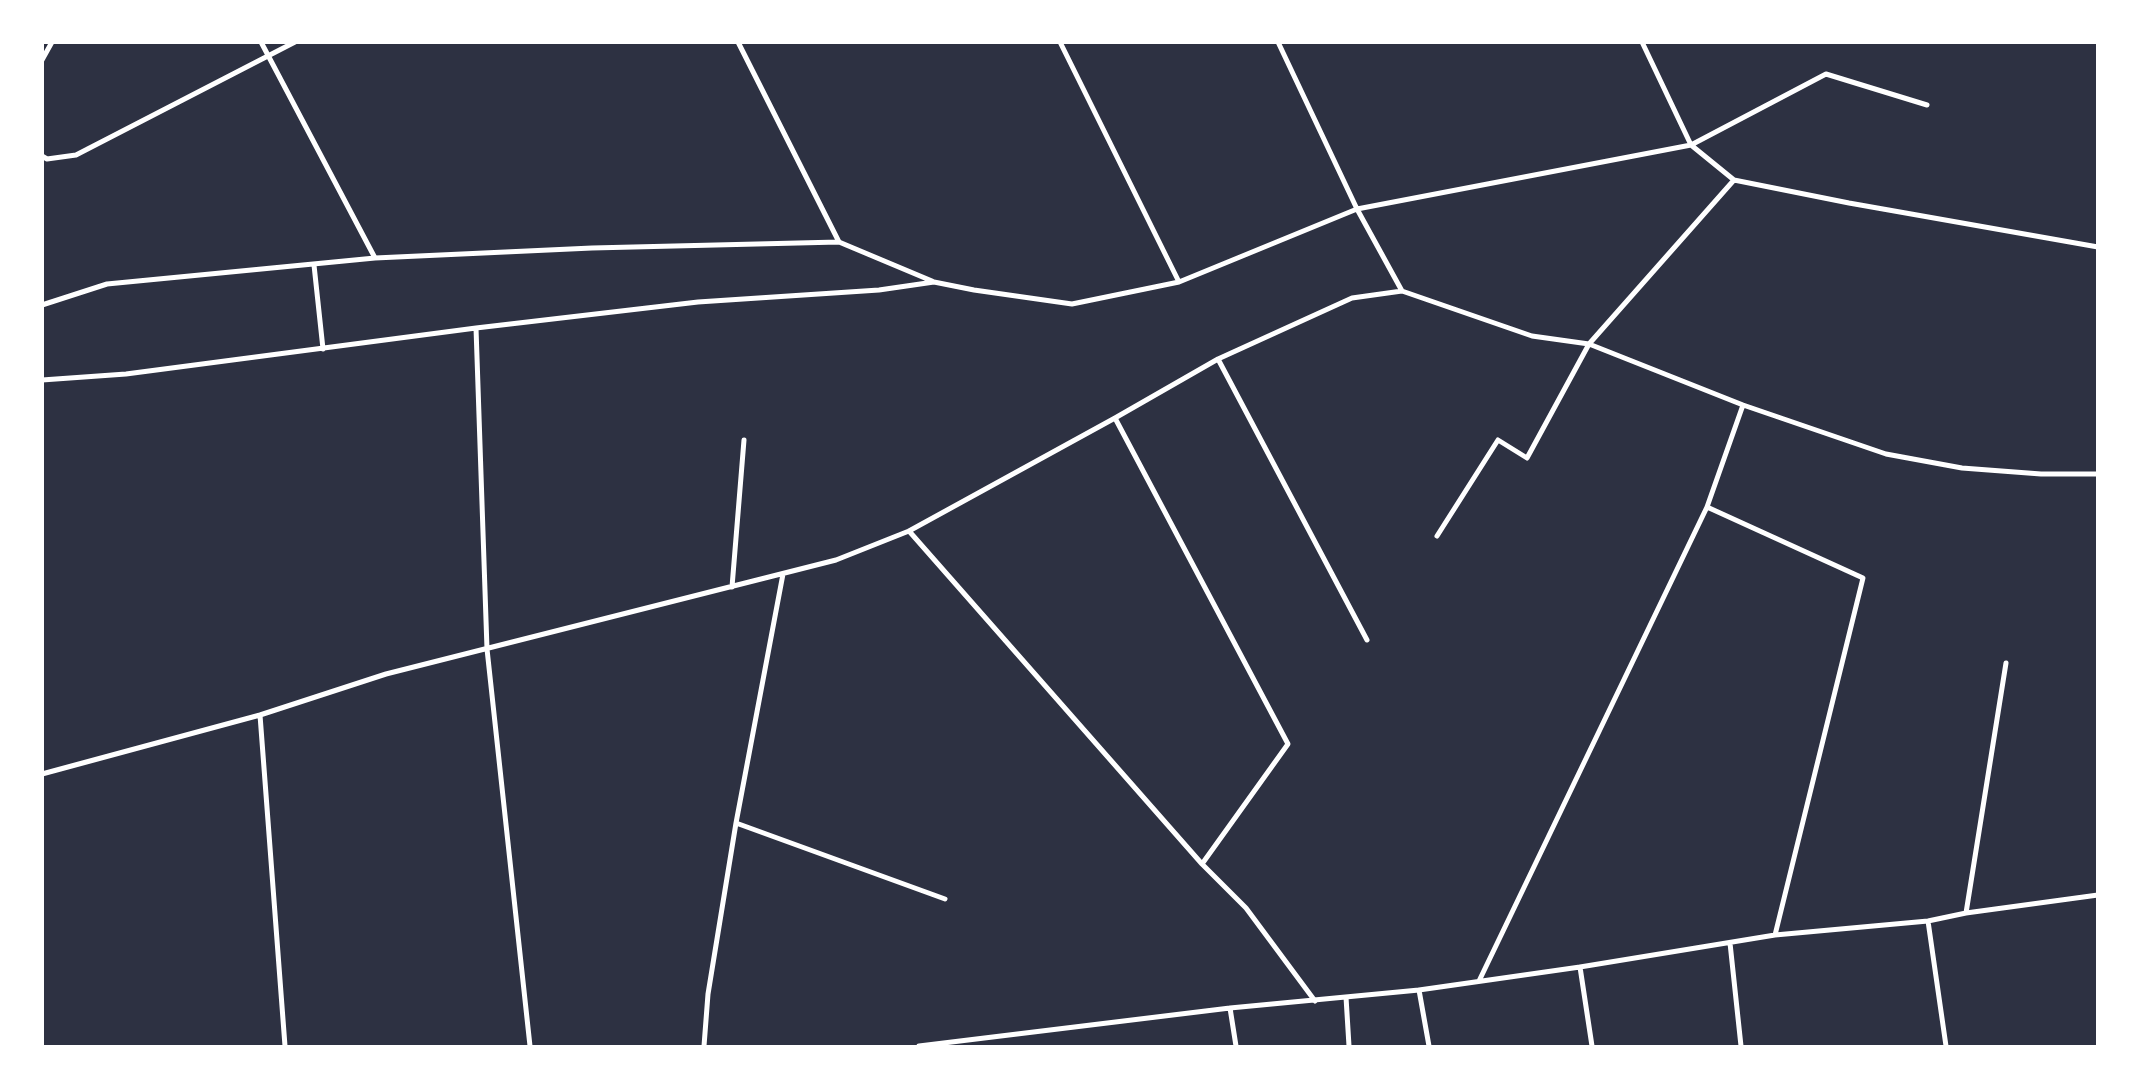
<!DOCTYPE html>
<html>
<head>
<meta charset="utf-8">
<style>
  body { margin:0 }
  #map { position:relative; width:2140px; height:1089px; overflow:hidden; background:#2d3142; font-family:Roboto,sans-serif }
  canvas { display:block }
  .frame { position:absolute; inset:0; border:44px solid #fff; pointer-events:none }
</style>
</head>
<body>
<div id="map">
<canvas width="2140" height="1089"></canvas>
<div class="frame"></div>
</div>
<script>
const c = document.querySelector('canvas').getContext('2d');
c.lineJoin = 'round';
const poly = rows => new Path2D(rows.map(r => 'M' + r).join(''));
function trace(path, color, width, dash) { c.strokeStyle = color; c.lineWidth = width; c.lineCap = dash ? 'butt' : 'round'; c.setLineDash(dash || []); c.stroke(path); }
trace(poly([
  [261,42,375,258],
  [738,42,839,242,932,281],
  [1060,42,1179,282],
  [1278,42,1357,209,1402,291],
  [1642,42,1691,145,1734,180,1849,203,2098,247],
  [42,60,52,42],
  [42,156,47,159,76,155,295,42],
  [314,265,323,349],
  [42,305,107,284,375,258,592,248,839,242],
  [476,328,487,649,530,1046],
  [1218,359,1367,640],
  [42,380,126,374,476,328,698,302,879,290,934,282,974,290,1072,304,1179,282,1357,209,1691,145,1826,74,1927,105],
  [1115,418,1288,744,1202,864],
  [1707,507,1863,578,1775,935],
  [909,531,1202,864,1246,908,1315,1001],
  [1437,536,1498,440,1527,458,1589,344,1734,180],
  [732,587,744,440],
  [260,715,285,1046],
  [42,774,260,715,386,674,836,560,909,531,1115,418,1218,359,1352,298,1402,291,1532,336,1589,344,1743,405,1886,454,1962,468,2041,474,2098,474],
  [736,823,945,899],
  [1966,913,2006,663],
  [1928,921,1946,1046],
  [1730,943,1741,1046],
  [1580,967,1592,1046],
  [1479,981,1707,507,1743,405],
  [1419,990,1429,1046],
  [1346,997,1349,1046],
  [1230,1008,1236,1046],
  [704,1046,708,994,736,823,783,574],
  [919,1046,1230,1008,1419,990,1580,967,1775,935,1928,921,1966,913,2098,895]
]), '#fff', 5);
</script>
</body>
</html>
